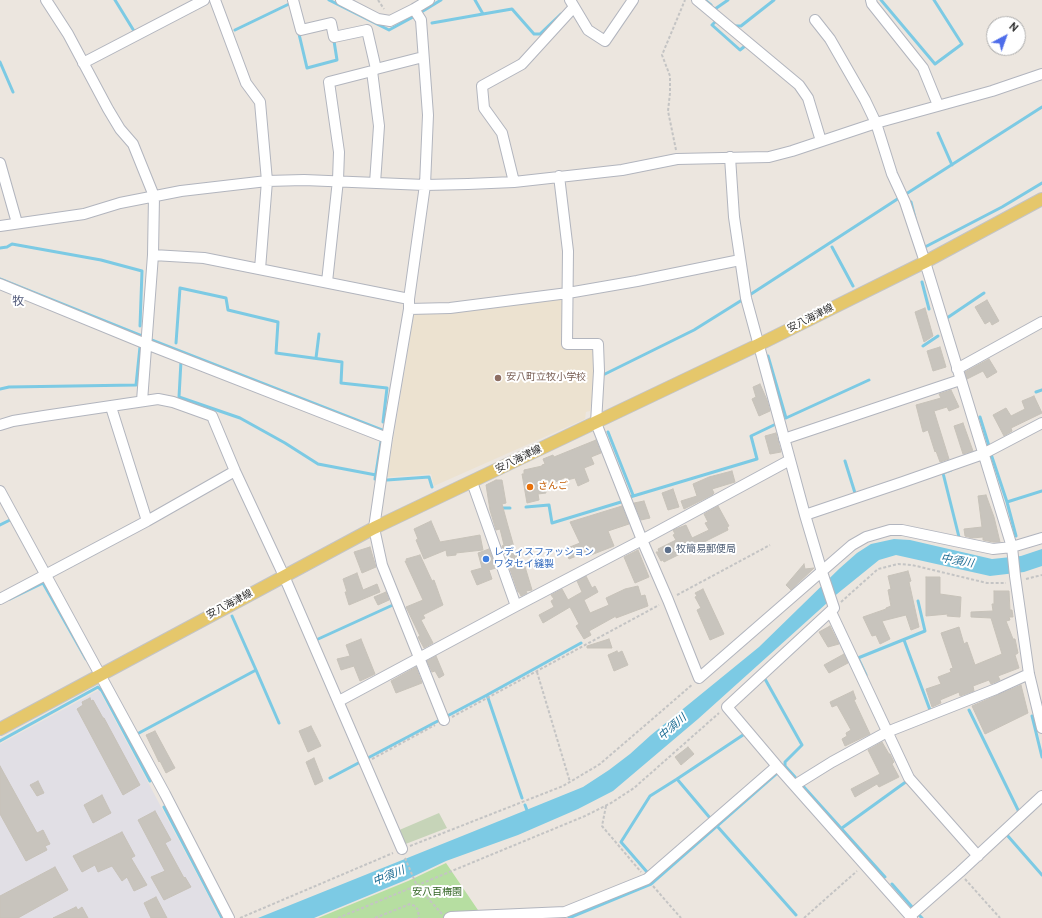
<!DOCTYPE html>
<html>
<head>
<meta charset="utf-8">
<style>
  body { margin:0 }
  #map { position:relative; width:1042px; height:918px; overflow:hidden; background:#ece6df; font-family:Overpass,sans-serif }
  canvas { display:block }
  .north { position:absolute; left:986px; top:16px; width:40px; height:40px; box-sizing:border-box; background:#fff; border:1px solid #ababab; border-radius:50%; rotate:41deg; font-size:11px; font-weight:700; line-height:16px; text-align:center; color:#2c2c2c }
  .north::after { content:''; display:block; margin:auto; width:14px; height:18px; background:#4e6dea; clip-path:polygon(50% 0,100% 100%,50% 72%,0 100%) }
</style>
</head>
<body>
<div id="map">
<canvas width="1042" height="918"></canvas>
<div class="north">N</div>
</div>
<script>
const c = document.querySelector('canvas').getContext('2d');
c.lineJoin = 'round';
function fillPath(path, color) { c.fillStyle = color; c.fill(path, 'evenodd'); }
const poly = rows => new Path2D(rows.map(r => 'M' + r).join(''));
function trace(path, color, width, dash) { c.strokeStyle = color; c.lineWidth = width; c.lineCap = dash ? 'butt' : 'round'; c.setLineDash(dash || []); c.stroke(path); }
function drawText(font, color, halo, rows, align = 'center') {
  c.font = font + ' Overpass,"Noto Sans JP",sans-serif'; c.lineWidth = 4; c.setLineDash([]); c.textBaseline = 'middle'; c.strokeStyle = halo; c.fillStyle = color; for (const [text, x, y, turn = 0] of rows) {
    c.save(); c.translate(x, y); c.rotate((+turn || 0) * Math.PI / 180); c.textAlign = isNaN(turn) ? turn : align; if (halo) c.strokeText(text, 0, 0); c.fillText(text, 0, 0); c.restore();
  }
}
fillPath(poly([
  [99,690,220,918,0,918,0,744]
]), '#e1dfe5');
fillPath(poly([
  [562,299,565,301,563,347,591,348,594,351,592,398,590,411,586,412,585,419,434,486,431,474,387,477,414,314,416,311,456,312]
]), '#ece2d0');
fillPath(poly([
  [446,863,480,913,446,918,318,918,408,881]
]), '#b6dea1');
fillPath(poly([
  [439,813,447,828,403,845,397,831]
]), '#c6d4b8');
fillPath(poly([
  [894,539,910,540,992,559,1021,556,1042,549,1042,566,1024,572,990,576,896,555,879,560,837,594,698,719,613,791,578,809,518,835,446,861,406,880,314,918,258,918,472,832,583,787,609,770,630,754,651,735,759,647,840,568,857,553,871,544]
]), '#7ccae4');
trace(poly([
  [115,0,134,31],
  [329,0,389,30,413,17],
  [475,0,483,14,512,9,534,34,540,34,561,14],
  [705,0,711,5],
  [881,0,935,64,962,44,934,0],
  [715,9,728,0],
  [423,11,441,0],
  [716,21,712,25,740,50,745,46],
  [432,23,483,14],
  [733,25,735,26,741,26,774,0],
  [235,30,289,4],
  [299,34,307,68,337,60,334,41],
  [0,62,13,92],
  [938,133,952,165],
  [906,194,1042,107],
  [911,202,915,218],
  [923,244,925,247,1002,207,1042,183],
  [832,247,853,286],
  [0,248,7,247,12,244,101,260,142,271,140,326],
  [0,279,142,336],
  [922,282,929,309],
  [748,296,899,198],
  [947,318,984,293],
  [149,339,382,430],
  [176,343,180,288,226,298,228,310,278,322,276,353,342,362,341,383,387,388,383,422],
  [923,346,938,336],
  [768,356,786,418,869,380],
  [316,358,319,334],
  [181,361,179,397,240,418,285,443,318,464,376,475],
  [605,374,694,330,742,300],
  [0,389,9,387,136,385,140,347],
  [1036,392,1042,390],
  [980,417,989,446],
  [608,432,633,495],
  [991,454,1007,502],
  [845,461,855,493],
  [951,470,943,473,959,537],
  [375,479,381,442],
  [387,480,429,477,432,487],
  [630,497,757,459,751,436,776,424],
  [526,507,549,505,552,523,621,502],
  [500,508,510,508],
  [0,525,10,520],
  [1016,536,1007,502,1042,491],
  [10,599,43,583,86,659],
  [316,640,395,604],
  [904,640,930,710],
  [256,670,279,723],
  [866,675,858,658,925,631,918,601],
  [765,679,802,745,785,762,785,766,795,777],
  [487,695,581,643],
  [969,710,1019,812],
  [1032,716,1042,757],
  [139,733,256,670,232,616],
  [0,741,98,687,102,691,150,781],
  [330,778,487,695,522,798],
  [803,786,885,877],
  [525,805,528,813],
  [164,807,222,918],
  [710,818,677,779,743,735],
  [717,826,796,915],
  [842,828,907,781],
  [1007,835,1042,875],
  [647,872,621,842,650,796,677,779],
  [892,884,913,908,914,907],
  [918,914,922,918],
  [569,918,651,884,776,774]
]), '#7ccae4', 3);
const building = poly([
  [987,300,999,321,992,325,990,321,985,324,975,307,987,300],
  [925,308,933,336,924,342,915,312,925,308],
  [940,347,946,367,933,371,927,351,940,347],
  [989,359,997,372,987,378,983,371,967,379,965,372,989,359],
  [760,384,767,400,770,411,759,416,752,399,756,397,753,387,760,384],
  [951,390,959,407,949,411,947,407,934,411,949,459,940,462,936,451,935,452,928,430,923,432,916,405,941,398,939,394,951,390],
  [1034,396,1042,413,1011,428,1012,431,1004,436,993,415,1006,408,1011,416,1025,409,1022,401,1034,396],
  [963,423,973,451,963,454,954,426,963,423],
  [776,433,781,452,770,454,765,436,776,433],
  [596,440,601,453,591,457,594,464,584,468,589,481,578,486,575,478,567,480,566,477,545,487,546,493,538,494,539,500,527,503,522,474,524,474,524,470,542,466,542,465,545,464,543,459,553,455,554,457,596,440],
  [732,471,735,482,712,489,714,493,712,495,684,509,681,501,697,496,693,484,709,477,732,471],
  [496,480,502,480,506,503,502,504,508,526,518,561,523,560,532,590,526,591,527,593,521,596,519,592,518,592,502,546,504,545,500,529,496,530,490,510,486,485,496,480],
  [673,489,679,507,668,510,662,493,673,489],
  [986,495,994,517,1000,542,993,542,983,540,983,537,972,538,965,536,964,529,982,527,978,496,986,495],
  [644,501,650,518,641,520,634,503,644,501],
  [622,506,629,524,608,531,614,546,586,557,584,553,569,559,565,549,580,543,570,522,622,506],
  [718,506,729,526,727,527,728,530,664,562,663,560,661,561,656,552,659,552,658,549,676,540,673,535,675,534,673,530,686,525,692,538,709,530,705,523,708,522,704,514,718,506],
  [431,521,440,542,480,535,483,550,456,553,456,555,447,556,446,550,424,559,416,540,418,539,414,529,431,521],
  [370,547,376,567,362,573,354,552,370,547],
  [489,549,496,568,489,570,492,579,477,585,471,571,482,568,478,553,489,549],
  [638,550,649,577,635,583,624,557,638,550],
  [420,555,432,581,434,580,443,605,423,615,425,618,421,620,433,643,424,648,418,637,420,636,406,607,423,600,405,561,407,561,406,559,420,555],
  [804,564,805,569,814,568,791,590,786,585,804,564],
  [908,571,911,581,909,582,919,627,911,630,906,615,882,621,890,639,880,644,876,635,872,636,863,617,886,609,886,608,891,606,888,590,891,589,888,576,908,571],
  [357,573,363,590,377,584,380,592,349,605,345,592,347,592,343,579,357,573],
  [586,576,592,588,595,586,598,592,584,600,590,613,609,605,606,598,625,589,638,586,641,596,645,595,648,606,616,618,616,616,589,631,591,635,584,639,576,626,579,624,570,607,543,623,539,615,554,607,551,601,554,599,551,595,562,589,568,600,582,592,577,581,586,576],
  [926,577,940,577,940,594,961,597,960,617,947,616,948,614,926,616,926,577],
  [703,589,724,634,710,640,697,610,701,608,695,597,697,596,695,593,703,589],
  [994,591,1009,591,1010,610,1012,610,1013,617,1009,617,1010,620,1006,621,1013,639,1015,639,1018,653,1015,655,1019,668,998,676,1000,680,991,684,989,680,973,686,974,691,960,696,959,692,940,700,941,703,932,707,926,689,941,684,938,677,951,672,950,669,953,668,941,633,959,627,964,644,967,642,975,665,1002,654,991,618,971,617,971,612,993,611,992,604,994,604,994,591],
  [386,592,389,600,378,605,374,597,386,592],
  [830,626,839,644,828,647,819,632,830,626],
  [361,639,375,674,360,681,354,666,341,670,337,659,350,656,346,645,361,639],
  [609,639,612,648,587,648,587,646,609,639],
  [617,651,618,653,622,651,628,665,614,671,608,655,617,651],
  [844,654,848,663,829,673,824,665,844,654],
  [436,656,444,675,439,678,435,671,432,672,427,661,436,656],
  [416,667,422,683,396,693,391,681,416,667],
  [1021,685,1028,713,985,734,972,706,1021,685],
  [853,691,856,699,854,700,870,734,845,746,842,739,847,736,846,733,851,730,837,705,832,707,830,702,853,691],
  [90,698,91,701,93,700,103,718,104,718,140,785,123,795,77,709,83,705,82,702,90,698],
  [311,726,321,746,308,752,299,731,311,726],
  [155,731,175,768,166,773,160,761,159,762,146,735,155,731],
  [882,742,889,754,890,754,894,762,892,764,899,777,879,787,877,784,855,797,851,789,880,774,868,750,882,742],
  [688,747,694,754,681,765,675,757,688,747],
  [314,758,323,781,315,785,306,762,314,758],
  [0,766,37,833,43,830,50,844,45,846,47,850,26,861,0,814,0,766],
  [38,781,44,793,37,796,30,785,38,781],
  [102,795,111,813,93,823,84,805,102,795],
  [155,811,171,840,165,843,184,878,185,877,191,887,164,900,151,877,165,871,138,820,155,811],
  [122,832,135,856,131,858,147,885,134,891,127,877,122,881,112,866,98,872,95,865,82,872,73,856,122,832],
  [55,867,68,890,18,918,0,918,0,896,55,867],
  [156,897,167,918,151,918,144,903,156,897],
  [76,907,78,910,82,907,88,918,53,918,76,907]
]);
fillPath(building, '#c8c4bd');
trace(building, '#c7c2b9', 1);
const minor = poly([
  [46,0,68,34,108,109,120,129,133,144,154,196,153,255,142,401],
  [215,0,246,83,260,102,267,181,260,269],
  [293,0,301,30,331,23,334,37,367,30,376,69,423,57],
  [341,0,378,19,390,21,414,9,429,0],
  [570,0,588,30,605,41,633,0],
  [697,0,799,85,808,98,821,141],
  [871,0,872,4,923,68,938,105],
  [414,9,421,20,428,115,425,185,409,299,409,309,387,438,374,528,382,565,444,720],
  [815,20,830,39,865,100,876,123,892,174,905,202,925,262,1012,547,1015,576,1029,674,1042,728],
  [83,63,204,0],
  [730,157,734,217,746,298,805,515,822,572,834,608,727,707,777,766,912,918],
  [0,163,17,223],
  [514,182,502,133,484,108,482,86,522,64,574,7],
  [375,183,379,126,372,71,376,69],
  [0,226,84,214,120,203,181,191,267,181,304,180,425,185,468,184,514,182,622,170,677,159,769,157,792,151,876,123,992,91,1042,74],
  [153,255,204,258,409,299],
  [327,282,338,180,339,152,329,82,372,71],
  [0,284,146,344,387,438],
  [409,309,450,308,568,293,637,281,740,260],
  [957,369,1042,322],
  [111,407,147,521],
  [0,425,13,421,44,416,158,399,173,402,212,416,235,471,284,576,402,849],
  [784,439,960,380],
  [790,460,642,540,668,600,699,678,852,545,866,537,890,530,902,530,993,549,1012,547,1042,538],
  [472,482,516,606],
  [0,491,165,794,229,918],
  [805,515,903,482,983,454,1042,423],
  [0,599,147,521,235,471],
  [831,612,909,778,978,856],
  [339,701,516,606,642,540,596,423,599,371,598,344,567,344,568,251,559,176],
  [795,785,832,762,887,732,996,689,1029,674],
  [910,916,960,872,1042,796],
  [449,918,451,917,565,912,647,879,777,766]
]);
const major = poly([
  [0,729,374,528,758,345,925,262,1042,199]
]);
trace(minor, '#b2b5be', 12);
trace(major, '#c4c4c4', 14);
trace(poly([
  [378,0,384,9],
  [676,150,668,111,670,93,670,76,662,55,685,0],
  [1026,579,1042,575],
  [677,595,770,545],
  [841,602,878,569,898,564,912,565,987,583,1006,583],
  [537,672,570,782],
  [452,717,659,605],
  [372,759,435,725],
  [606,806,602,826,641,872],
  [410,846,563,786,585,773,600,764,693,684],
  [405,858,417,886,442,914],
  [965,879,1000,918],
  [653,886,681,918],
  [240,918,393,853],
  [338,918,585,816,611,803,634,788,719,713],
  [375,918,410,904,415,906,418,910,419,918],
  [804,918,857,871]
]), '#c4c4c4', 2, [3, 2]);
trace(minor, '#fff', 10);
trace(major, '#e5c76b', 12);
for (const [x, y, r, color] of [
  [498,378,4,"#8d6e63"],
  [530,487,4,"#e8710a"],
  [668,550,4,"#5c6f8a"],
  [486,559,4,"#3f7fe0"]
]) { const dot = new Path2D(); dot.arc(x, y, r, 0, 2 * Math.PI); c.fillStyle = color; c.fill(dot); trace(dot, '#fff', 1.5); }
drawText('10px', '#2c2c2c', '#fff', [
  ["安八海津線",811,319,-27],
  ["安八海津線",519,460,-26],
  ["安八海津線",230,605,-28]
]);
drawText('10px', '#785e54', '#fff', [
  ["安八町立牧小学校",506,378]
], 'left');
drawText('10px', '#c56008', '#fff', [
  ["さんご",538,487]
], 'left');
drawText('10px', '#4e5e75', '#fff', [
  ["牧簡易郵便局",676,550]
], 'left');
drawText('10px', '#366cbe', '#fff', [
  ["レディスファッション",494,553],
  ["ワタセイ縫製",494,565]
], 'left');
drawText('10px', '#306321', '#fff', [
  ["安八百梅園",437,893]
]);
drawText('italic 11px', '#196a92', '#fff', [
  ["中須川",957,562,10],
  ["中須川",673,728,-41],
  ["中須川",389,877,-22]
]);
drawText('12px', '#505879', '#fff', [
  ["牧",18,303]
]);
</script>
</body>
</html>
